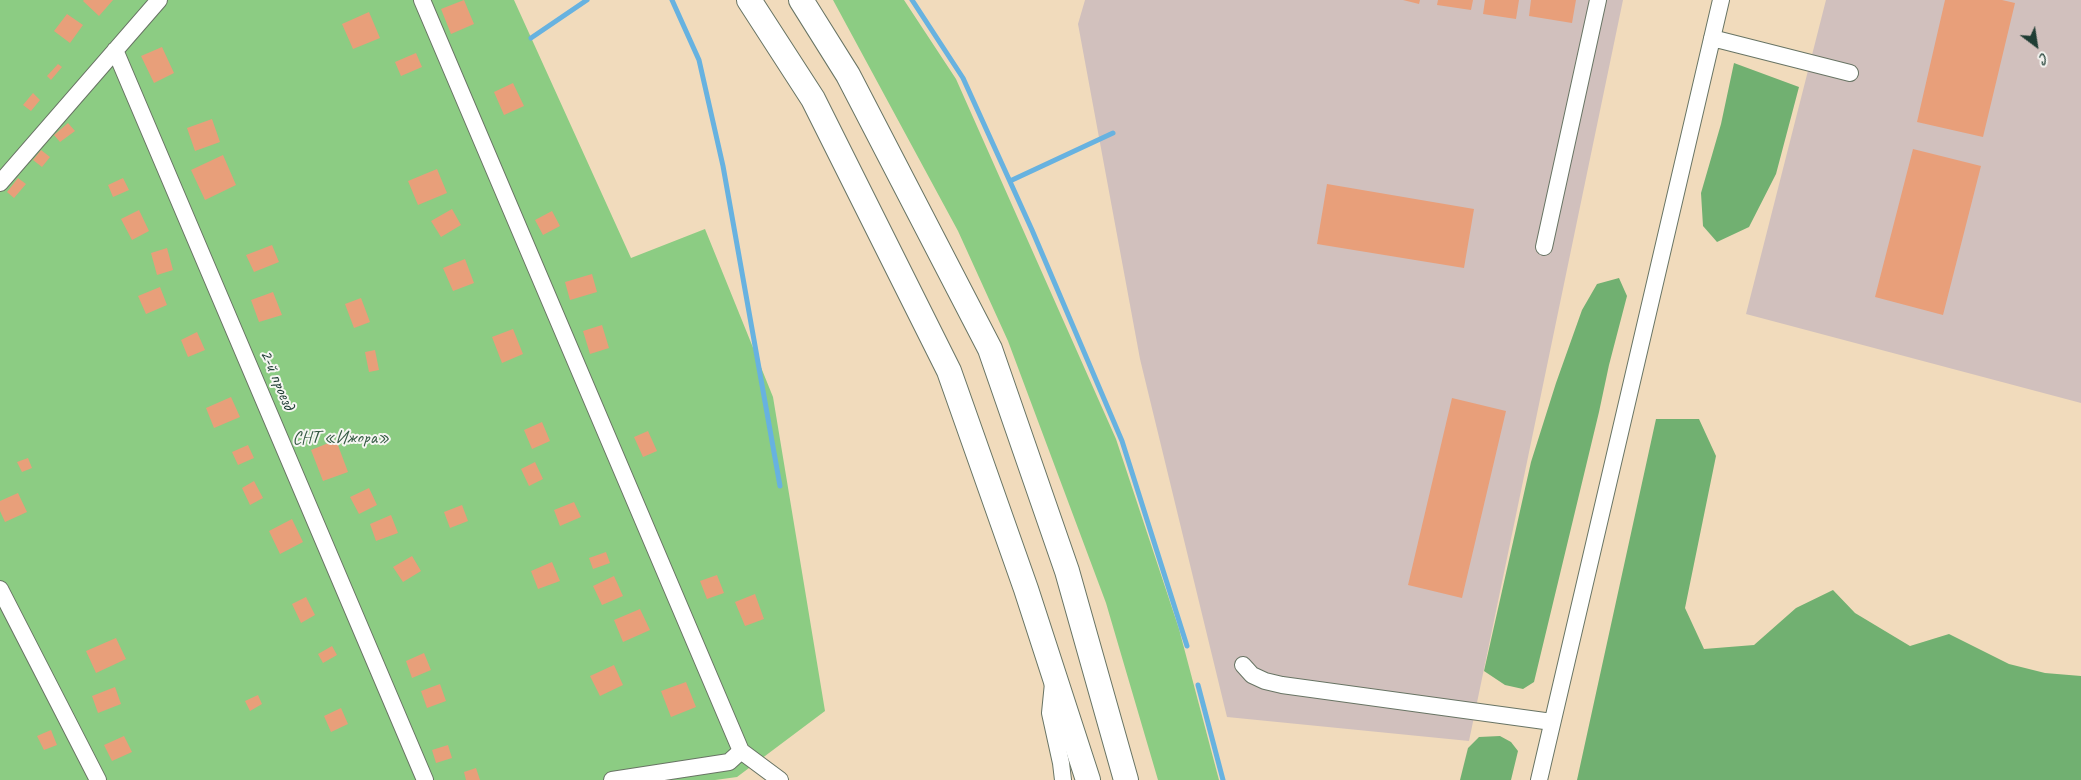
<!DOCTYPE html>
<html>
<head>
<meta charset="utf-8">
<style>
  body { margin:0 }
  #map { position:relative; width:2081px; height:780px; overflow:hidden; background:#f1dbbc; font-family:Caveat,sans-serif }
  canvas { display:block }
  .north { position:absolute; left:2011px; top:20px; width:50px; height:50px; -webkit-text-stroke:4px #f6f6f2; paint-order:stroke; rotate:149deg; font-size:14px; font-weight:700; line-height:20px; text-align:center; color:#1f3d34 }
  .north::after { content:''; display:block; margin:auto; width:18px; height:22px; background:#1f3d34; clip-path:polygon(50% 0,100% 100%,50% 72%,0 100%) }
</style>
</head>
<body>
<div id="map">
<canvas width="2081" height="780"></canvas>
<div class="north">С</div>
</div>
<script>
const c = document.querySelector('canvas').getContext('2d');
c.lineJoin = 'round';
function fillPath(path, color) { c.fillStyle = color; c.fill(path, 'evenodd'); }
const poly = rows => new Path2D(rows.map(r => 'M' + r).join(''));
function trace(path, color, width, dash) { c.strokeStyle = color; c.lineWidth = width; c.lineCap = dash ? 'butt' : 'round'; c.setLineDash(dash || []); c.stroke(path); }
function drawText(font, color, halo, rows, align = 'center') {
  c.font = font + ' Caveat,sans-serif'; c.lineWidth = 4; c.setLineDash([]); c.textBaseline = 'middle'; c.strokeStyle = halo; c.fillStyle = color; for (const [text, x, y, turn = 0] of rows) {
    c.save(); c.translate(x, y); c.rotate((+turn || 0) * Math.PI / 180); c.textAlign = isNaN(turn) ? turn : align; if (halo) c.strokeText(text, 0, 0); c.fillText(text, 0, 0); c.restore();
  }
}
fillPath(poly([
  [1085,0,1623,0,1469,741,1227,717,1140,359,1078,24],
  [1826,0,2081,0,2081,403,1746,314]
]), '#d1c0bd');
fillPath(poly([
  [0,0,514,0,631,258,705,229,773,397,825,711,737,777,715,780,0,780],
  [833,0,904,0,956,79,1116,439,1179,629,1219,780,1158,780,1106,603,1008,341,958,231]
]), '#8ccc83');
fillPath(poly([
  [1734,63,1799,87,1776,174,1749,227,1717,242,1703,226,1701,193,1721,124],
  [1619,278,1627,296,1609,365,1599,412,1534,682,1523,689,1505,685,1484,671,1531,462,1556,383,1582,310,1597,284],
  [1656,419,1699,419,1716,456,1685,608,1704,649,1754,645,1796,608,1833,590,1855,613,1910,646,1949,634,2009,664,2045,673,2081,676,2081,780,1577,780],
  [1500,736,1511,742,1518,751,1511,780,1460,780,1468,748,1479,737]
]), '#71b071');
trace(poly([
  [672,0,699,60,723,166,780,486],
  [912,0,963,78,1032,230,1122,441,1187,646],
  [531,38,587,0],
  [1010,181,1113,133],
  [1198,685,1223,780]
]), '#67b2e0', 5);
fillPath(poly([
  [84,0,113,0,99,16,83,1],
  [464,0,474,24,451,34,441,9],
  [1403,0,1420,0,1419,4],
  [1438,0,1473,0,1471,10,1437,5],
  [1485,0,1519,0,1516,19,1483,14],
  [1531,0,1576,0,1572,23,1529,16],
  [1945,0,2002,0,2015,3,1983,137,1917,122],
  [369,12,380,38,353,49,342,24],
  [67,14,83,25,70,43,54,31],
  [162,47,174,73,154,83,141,56],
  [416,53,422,67,401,76,395,62],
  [58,64,62,67,51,80,47,76],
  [513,83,524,106,504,115,494,92],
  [33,93,40,100,31,111,23,105],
  [212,119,220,142,195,151,187,128],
  [68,123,75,131,60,142,54,135],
  [1913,149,1981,166,1943,315,1875,297],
  [41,150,50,157,42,167,33,160],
  [223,155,236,185,205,200,191,170],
  [437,169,447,193,418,205,408,181],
  [18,178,26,184,14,198,7,192],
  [123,178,129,190,113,197,108,185],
  [1327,184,1474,209,1464,268,1317,244],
  [452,209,461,225,441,237,431,221],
  [139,210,149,231,132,240,121,219],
  [552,211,560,226,543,235,535,220],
  [272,245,279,262,254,272,246,255],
  [167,248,173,270,157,275,151,253],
  [465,259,474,283,453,291,443,268],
  [592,274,597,292,570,300,565,282],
  [160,287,167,305,146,314,138,296],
  [273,292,282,315,259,322,251,300],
  [361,298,370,322,354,328,345,304],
  [602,325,609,348,590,354,583,331],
  [513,329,523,354,502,363,492,337],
  [197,332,205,350,188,357,181,340],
  [375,350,379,370,369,372,365,352],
  [231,397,240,417,214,428,206,408],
  [1452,398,1506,411,1462,598,1408,585],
  [542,422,550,441,532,449,524,430],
  [648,431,657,451,643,457,634,437],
  [336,440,348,472,323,481,311,450],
  [248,445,254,458,238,465,232,452],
  [28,458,32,468,22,472,17,462],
  [535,462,543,479,529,486,521,469],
  [254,481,263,498,250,505,242,488],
  [369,488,377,505,359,514,350,497],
  [18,493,27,512,5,522,0,511,0,501],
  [574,502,581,517,560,526,554,510],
  [462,505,468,521,450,528,444,512],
  [391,515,398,533,376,541,370,524],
  [292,519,303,542,280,554,269,531],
  [606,552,610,563,593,569,589,558],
  [412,556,421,571,403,582,393,567],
  [552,562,560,581,538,589,531,571],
  [717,575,724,593,707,599,700,581],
  [614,576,623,596,602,605,593,586],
  [755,594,764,619,745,626,735,602],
  [306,597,315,615,301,623,292,604],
  [640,609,650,630,623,642,614,620],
  [116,638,126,659,96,673,86,651],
  [332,646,337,655,323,663,318,654],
  [424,653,431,670,412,678,406,661],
  [614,665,623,685,600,696,590,676],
  [686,682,696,707,671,717,661,691],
  [440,684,446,701,427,708,421,691],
  [115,687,121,704,98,713,92,696],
  [258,695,262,704,250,711,245,701],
  [341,708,348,724,331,732,324,716],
  [51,730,57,745,44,750,37,736],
  [124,736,132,752,112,761,104,745],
  [448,745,452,758,436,763,432,750],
  [476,768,480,780,466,780,464,772]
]), '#e89f7a');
const minor = poly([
  [422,0,741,751,780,780],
  [1712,38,1850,73],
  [115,50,425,780],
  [0,183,159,0],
  [1544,247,1598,0],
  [0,589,98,780],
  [1243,665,1252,675,1265,681,1282,685,1552,722],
  [1053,683,1050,713,1061,763,1063,780],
  [612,780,729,762,741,751],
  [1539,780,1721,0]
]);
const highway = poly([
  [749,0,813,99,949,371,1026,589,1088,780],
  [801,0,848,75,990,349,1067,571,1126,780]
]);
trace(minor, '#687464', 18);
trace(highway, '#687464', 26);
trace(minor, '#fff', 16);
trace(highway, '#fff', 24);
drawText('18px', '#1f3d34', '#f6f6f2', [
  ["2-й проезд",277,380,67]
]);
drawText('18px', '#355a44', '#f6f6f2', [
  ["СНТ «Ижора»",341,438]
]);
</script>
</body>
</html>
